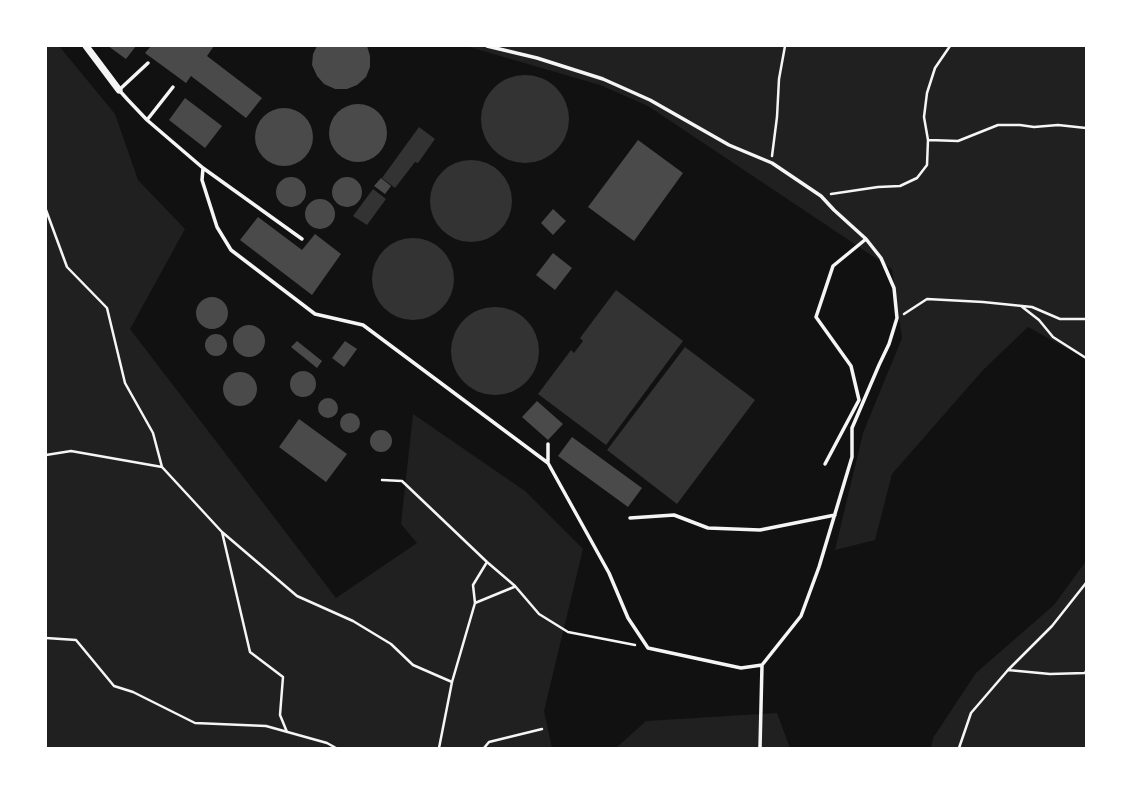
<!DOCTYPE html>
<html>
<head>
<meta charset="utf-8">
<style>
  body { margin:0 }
  #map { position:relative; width:1132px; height:794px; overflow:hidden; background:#111; font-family:"DejaVu Sans",sans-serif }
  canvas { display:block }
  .frame { position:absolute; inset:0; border:47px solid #fff; pointer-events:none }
</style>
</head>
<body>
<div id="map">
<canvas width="1132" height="794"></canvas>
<div class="frame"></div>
</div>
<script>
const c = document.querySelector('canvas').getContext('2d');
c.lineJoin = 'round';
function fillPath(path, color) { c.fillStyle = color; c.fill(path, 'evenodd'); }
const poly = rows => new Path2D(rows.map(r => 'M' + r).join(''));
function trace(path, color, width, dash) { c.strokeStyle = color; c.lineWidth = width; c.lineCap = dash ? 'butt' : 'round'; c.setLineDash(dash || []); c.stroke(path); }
fillPath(poly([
  [46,46,59,46,115,114,138,180,185,229,130,329,336,598,417,543,401,524,413,414,525,491,583,549,544,711,552,748,46,748],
  [466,46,1086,46,1086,359,1028,327,983,370,892,474,875,540,835,550,863,433,902,338,892,269,648,106,600,85],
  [1086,561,1086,748,931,748,933,738,976,673,1054,605],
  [777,713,790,748,616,748,646,721]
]), '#202020');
fillPath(poly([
  '481 119a44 44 0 1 1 88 0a44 44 0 1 1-88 0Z',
  [419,127,435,139,418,163,415,162,395,188,382,178],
  '430 201a41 41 0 1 1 82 0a41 41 0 1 1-82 0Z',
  [373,189,386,199,367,225,353,216],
  '372 279a41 41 0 1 1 82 0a41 41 0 1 1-82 0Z',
  [616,290,683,341,606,445,538,394,571,350,574,353,583,341,580,338],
  '451 351a44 44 0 1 1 88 0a44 44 0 1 1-88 0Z',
  [685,347,755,400,677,504,607,450]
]), '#333');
fillPath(poly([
  [108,46,136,46,126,59],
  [151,46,214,46,207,56,262,98,246,118,191,76,186,83,145,53],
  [317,46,367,46,370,56,370,67,366,77,357,85,347,89,335,89,324,84,317,76,312,65,313,54],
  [185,98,222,126,205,148,169,120],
  '329 133a29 29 0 1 1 58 0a29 29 0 1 1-58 0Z',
  '255 137a29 29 0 1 1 58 0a29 29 0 1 1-58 0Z',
  [638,140,683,173,634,241,588,207],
  '332 192a15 15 0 1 1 30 0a15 15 0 1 1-30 0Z',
  '276 192a15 15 0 1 1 30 0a15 15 0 1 1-30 0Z',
  [381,178,391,186,385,194,374,186],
  '305 214a15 15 0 1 1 30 0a15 15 0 1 1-30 0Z',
  [553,209,566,221,553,235,541,223],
  [258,217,302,250,315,234,341,254,312,295,240,240],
  [553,253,572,268,555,290,536,275],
  '196 313a16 16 0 1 1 32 0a16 16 0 1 1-32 0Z',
  '233 341a16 16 0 1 1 32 0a16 16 0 1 1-32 0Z',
  '205 345a11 11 0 1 1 22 0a11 11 0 1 1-22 0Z',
  [297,341,322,361,317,368,291,347],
  [345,341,357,349,344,367,332,358],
  '290 384a13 13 0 1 1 26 0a13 13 0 1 1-26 0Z',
  '223 389a17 17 0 1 1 34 0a17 17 0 1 1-34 0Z',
  '318 408a10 10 0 1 1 20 0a10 10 0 1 1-20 0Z',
  [537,401,563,424,548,440,522,417],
  '340 423a10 10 0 1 1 20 0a10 10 0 1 1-20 0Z',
  [299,419,347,454,326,482,279,447],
  '370 441a11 11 0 1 1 22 0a11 11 0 1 1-22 0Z',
  [572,437,642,488,628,507,558,456]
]), '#4a4a4a');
trace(poly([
  [929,140,958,141,998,125,1020,125,1034,127,1058,125,1086,128],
  [772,156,777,117,779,79,785,46],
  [831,194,878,187,900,186,917,178,927,165,928,140,924,117,927,93,935,68,950,46],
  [46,210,67,267,107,308,125,383,153,433,162,467,222,532,250,652,283,677,280,715,287,732],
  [1021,306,1039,320,1053,337,1086,358],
  [904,314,927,299,983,302,1032,307,1060,319,1086,319],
  [46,455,71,451,162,467],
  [382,480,402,481,487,562,515,586,539,614,568,632,635,645],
  [222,532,297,596,353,621,391,644,413,665,452,682],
  [475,603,514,587],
  [46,638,76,640,114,686,133,692,195,723,266,726,327,743,336,748],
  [1008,670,1050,674,1085,673,1086,671],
  [439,748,452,682,475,603,473,585,487,562],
  [484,748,489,742,542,729],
  [959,748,971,713,1008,670,1052,626,1086,583]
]), '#f5f5f5', 2.5);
trace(poly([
  [487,46,537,58,603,79,650,100,729,145,772,163,821,196,834,210,866,239,881,258,894,288,897,318,889,344,879,365,852,428,852,457,819,567,801,616,762,665,760,748],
  [148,63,119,90,128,100,147,120,203,168,302,239],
  [147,120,173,87],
  [203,168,202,180,217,227,231,250,315,314,363,325,548,463,548,444],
  [548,463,609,573,628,618,648,648,741,668,762,665],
  [825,464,859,400,851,366,816,317,833,266,866,239],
  [630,518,674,515,708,528,760,530,835,515]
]), '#f5f5f5', 3.5);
trace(poly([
  [86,46,119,90]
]), '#f5f5f5', 7);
</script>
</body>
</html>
